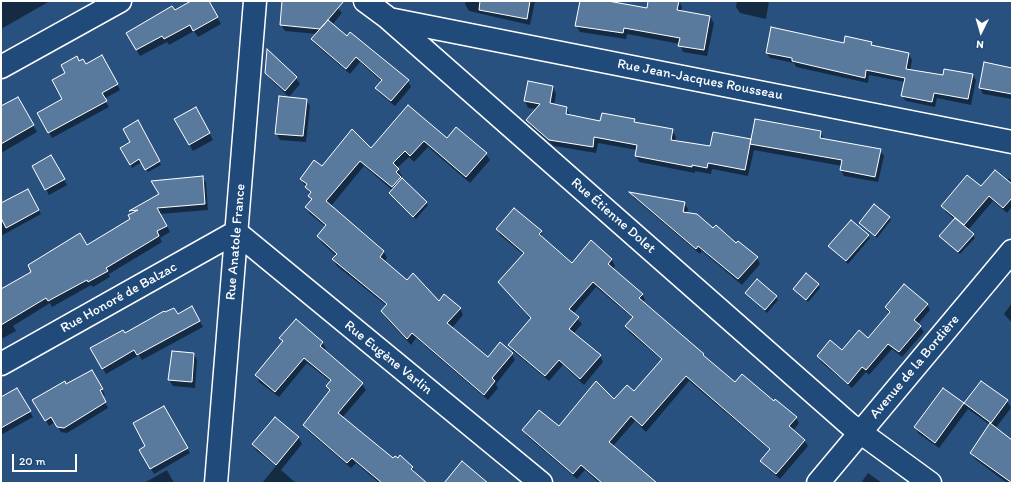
<!DOCTYPE html>
<html>
<head>
<meta charset="utf-8">
<style>
  body { margin:0 }
  #map { position:relative; width:1013px; height:484px; overflow:hidden; background:#28517f; font-family:Itim,sans-serif }
  canvas { display:block }
  .frame { position:absolute; inset:0; border:2px solid #fff; pointer-events:none }
  .north { position:absolute; left:961px; top:12px; width:40px; height:40px; -webkit-text-stroke:3px #1f4a7a; paint-order:stroke; rotate:185deg; font-size:11px; font-weight:700; line-height:16px; text-align:center; color:#fff }
  .north::after { content:''; display:block; margin:auto; width:14px; height:18px; background:#fff; clip-path:polygon(50% 0,100% 100%,50% 72%,0 100%) }
  .scale { position:absolute; left:12px; top:454px; width:65px; height:18px; box-sizing:border-box; border:2px solid #fff; border-top:0; padding-left:5px; font-size:12px; line-height:14px; white-space:nowrap; color:#fff; -webkit-text-stroke:3px #1f4a7a; paint-order:stroke }
</style>
</head>
<body>
<div id="map">
<canvas width="1013" height="484"></canvas>
<div class="frame"></div>
<div class="north">N</div>
<div class="scale">20 m</div>
</div>
<script>
const c = document.querySelector('canvas').getContext('2d');
c.lineJoin = 'round';
function fillPath(path, color) { c.fillStyle = color; c.fill(path, 'evenodd'); }
const poly = rows => new Path2D(rows.map(r => 'M' + r).join(''));
function trace(path, color, width, dash) { c.strokeStyle = color; c.lineWidth = width; c.lineCap = dash ? 'butt' : 'round'; c.setLineDash(dash || []); c.stroke(path); }
function drawText(font, color, halo, rows, align = 'center') {
  c.font = font + ' Itim,sans-serif'; c.lineWidth = 3.5; c.setLineDash([]); c.textBaseline = 'middle'; c.strokeStyle = halo; c.fillStyle = color; for (const [text, x, y, turn = 0] of rows) {
    c.save(); c.translate(x, y); c.rotate((+turn || 0) * Math.PI / 180); c.textAlign = isNaN(turn) ? turn : align; if (halo) c.strokeText(text, 0, 0); c.fillText(text, 0, 0); c.restore();
  }
}
fillPath(poly([
  [1,1,50,1,1,29],
  [194,1,208,1,221,24,198,37,194,31,169,45,167,42,140,56,127,33],
  [283,1,331,1,342,13,332,25,408,81,411,87,395,106,379,93,376,88,381,81,360,62,350,74,316,45,312,40,317,34,285,31,281,25],
  [466,1,535,1,530,25,469,11,465,4],
  [581,1,606,1,647,9,649,1,679,1,682,7,681,12,710,17,714,23,707,56,683,52,680,44,627,34,626,39,580,32,576,25],
  [737,1,769,1,766,19,740,13,736,7],
  [871,43,874,47,909,54,912,60,910,71,944,76,972,75,976,80,971,105,937,98,935,107,906,101,902,96,905,82,869,75,868,83,796,67,794,63,770,58,767,53],
  [101,57,120,90,104,99,109,107,52,138,38,114,64,99,67,74,79,62,86,66],
  [1012,69,1012,99,983,94,980,88],
  [266,72,296,78,300,84,289,97,270,79],
  [529,82,553,87,556,94,554,105,567,108,570,116,601,122,634,120,636,123,672,130,676,137,675,141,710,148,751,140,820,132,824,139,880,150,884,156,878,182,844,176,841,170,842,166,754,150,748,176,712,169,711,174,695,171,695,173,639,162,636,155,637,150,598,143,596,153,554,146,531,126,527,120,537,109,528,108,525,101],
  [17,98,37,132,1,153,1,108],
  [306,100,310,106,306,142,280,140,276,133],
  [408,107,447,140,457,128,486,154,490,160,470,183,428,147,414,162,409,157,397,168,402,176,401,178,428,205,416,219,392,196,392,190,364,166,331,206,384,252,387,258,384,262,407,281,439,302,460,308,463,315,452,328,488,358,512,354,515,360,496,384,498,388,488,400,416,338,411,345,386,318,382,311,387,306,337,266,333,260,336,256,322,243,318,236,326,227,310,214,306,208,312,201,309,196,310,194,301,179,322,168,371,149],
  [196,108,213,140,193,151,176,120],
  [137,122,161,165,148,172,142,162,132,168,121,149,131,143],
  [50,156,67,185,49,195,33,166],
  [202,177,206,183,208,210,160,214,170,232,160,238,162,242,109,274,110,277,93,287,91,285,52,307,50,303,13,326,16,331,1,339,1,290,87,246,132,220,130,211,160,195],
  [1009,178,1012,181,1012,207,1007,213,993,201,968,230,975,238,960,254,940,236,955,220,946,212,943,206,981,188,1007,181],
  [27,190,41,214,1,236,1,203,2,204],
  [631,193,684,203,688,209,687,213,757,258,760,264,742,285,702,251,700,254,634,198],
  [889,217,891,220,877,238,860,223],
  [497,229,541,232,543,239,572,264,591,242,612,260,615,266,612,269,642,294,645,300,643,302,703,355,706,359,735,384,774,403,796,418,799,423,793,431,804,440,808,446,780,479,765,466,762,461,770,450,689,381,646,432,635,421,613,446,656,483,599,483,585,470,577,479,527,436,524,431,559,427,634,393,662,360,629,332,626,326,633,318,596,287,573,314,582,324,573,334,600,356,603,362,584,385,563,365,549,381,513,351,509,345,531,320,500,282,524,255,500,235],
  [868,235,870,238,848,264,829,246],
  [818,285,820,288,808,302,794,289],
  [746,293,776,297,778,300,767,313],
  [1012,303,1012,323,1004,314],
  [927,304,930,310,918,324,924,332,902,357,892,349,869,375,866,372,852,388,821,362,818,356,842,351,868,339,889,313,886,308],
  [192,307,203,327,142,360,139,355,106,374,91,349,177,316],
  [296,320,323,343,326,349,324,351,362,384,366,390,342,418,393,460,412,467,422,483,379,483,356,463,351,468,308,431,304,425,330,392,327,386,331,382,307,363,279,397,259,382,256,375,283,342,281,338],
  [194,354,197,360,195,388,173,386,169,380],
  [91,371,105,395,102,396,108,408,67,433,61,432,55,422,49,426,34,400],
  [981,382,1007,401,1011,408,995,429,1012,441,1012,483,1007,483,975,459,971,453,990,425,968,409,939,448,919,434,915,427,943,390,964,405],
  [17,389,33,417,1,435,1,398],
  [163,408,190,453,154,474,140,450,147,446],
  [275,419,299,438,302,444,281,470,296,483,262,483,276,466,257,451,253,445],
  [167,470,174,483,144,483],
  [868,473,882,483,861,483]
]), '#0007');
const building = poly([
  [191,1,209,1,218,17,193,31,190,25,164,39,162,36,136,50,126,33,172,6,175,10,191,1],
  [282,1,344,1,320,29,280,25,282,1],
  [480,1,530,1,527,19,479,10,480,1],
  [580,1,608,1,647,8,648,1,679,1,677,10,710,16,704,50,678,46,680,38,624,28,623,33,575,26,580,1],
  [328,20,347,36,350,32,409,80,391,101,375,88,382,80,356,57,346,69,311,39,328,20],
  [771,27,844,43,845,36,872,42,871,45,909,53,906,69,943,75,944,69,973,74,968,99,934,93,932,102,901,96,905,78,866,70,865,78,792,61,792,58,766,53,771,27],
  [267,49,297,77,285,91,265,73,267,49],
  [102,55,118,84,102,93,107,101,48,133,37,113,62,99,52,80,65,73,61,65,77,56,79,61,83,59,86,64,102,55],
  [984,62,1012,68,1012,94,979,88,984,62],
  [528,81,553,86,550,103,567,107,566,114,600,121,602,113,635,119,634,122,673,129,671,140,710,146,713,132,751,139,745,170,708,163,707,168,692,165,692,167,635,156,637,145,594,137,593,147,549,140,526,120,540,104,524,101,528,81],
  [279,96,307,99,303,136,275,134,279,96],
  [18,97,34,125,1,144,1,106,18,97],
  [408,105,447,138,456,127,487,153,466,177,424,141,410,156,405,151,393,163,399,169,396,172,401,177,392,187,360,161,326,201,384,251,380,257,407,280,413,273,439,301,444,294,461,308,447,323,488,357,500,342,513,353,492,378,495,381,484,395,412,333,407,339,381,311,387,304,332,259,337,254,317,236,326,225,305,207,312,199,308,196,311,192,305,187,307,184,300,179,314,160,322,166,352,129,371,148,408,105],
  [196,107,210,133,189,145,174,119,196,107],
  [755,119,821,131,820,138,881,149,875,177,840,170,842,160,750,144,755,119],
  [138,120,160,161,145,170,139,159,130,165,120,148,130,142,123,129,138,120],
  [51,155,65,179,45,190,32,166,51,155],
  [995,170,1012,184,1012,198,1003,208,989,196,964,225,941,206,967,175,981,186,995,170],
  [203,176,205,204,157,208,167,226,157,231,159,236,106,268,108,271,88,282,87,280,48,301,46,298,1,325,1,289,31,272,28,265,80,233,87,245,130,219,128,215,138,210,129,211,159,194,151,181,203,176],
  [402,178,427,202,413,217,389,193,402,178],
  [28,189,39,210,6,228,1,218,1,203,28,189],
  [629,192,685,202,683,212,697,214,713,228,716,225,736,243,738,241,758,257,738,279,698,246,696,249,629,192],
  [874,204,890,217,875,236,859,223,874,204],
  [514,208,542,231,539,234,572,263,591,240,612,259,608,264,643,294,639,298,704,354,703,355,735,382,742,374,774,401,775,399,797,417,789,426,805,440,776,474,760,461,770,449,686,376,642,426,631,416,609,442,657,483,602,483,581,465,573,474,522,430,539,410,559,426,596,381,614,399,627,385,634,391,662,359,625,326,633,317,593,282,569,309,579,317,569,329,601,355,580,379,559,360,545,376,508,345,531,318,498,282,524,253,496,229,514,208],
  [955,218,974,234,958,252,939,236,955,218],
  [851,220,869,235,846,261,828,246,851,220],
  [806,273,819,284,806,300,793,289,806,273],
  [757,279,777,296,765,310,745,293,757,279],
  [904,284,928,304,914,320,921,326,899,352,888,344,866,370,862,367,848,384,817,356,830,340,842,350,859,330,868,338,890,312,885,307,904,284],
  [192,306,200,321,137,355,134,350,102,369,90,348,123,330,125,333,164,311,165,312,174,308,178,314,192,306],
  [296,319,323,342,320,346,363,383,338,413,393,458,395,456,398,458,400,455,413,467,411,469,427,483,382,483,352,458,347,463,303,425,330,390,326,386,331,380,304,358,275,392,255,375,283,341,279,338,296,319],
  [172,351,194,353,192,382,168,380,172,351],
  [92,370,103,389,100,390,106,402,64,428,57,427,51,417,45,421,32,400,65,381,66,384,92,370],
  [981,381,1008,400,991,423,964,403,981,381],
  [17,388,31,411,1,428,1,397,17,388],
  [943,388,964,403,935,443,914,427,943,388],
  [164,406,188,448,150,469,139,450,145,446,133,423,164,406],
  [275,417,299,437,276,465,252,444,275,417],
  [990,423,1012,440,1012,483,970,453,990,423],
  [462,461,488,483,444,483,462,461]
]);
fillPath(building, '#5a7a9d');
trace(building, '#fff', 1);
const street = poly([
  [365,1,388,18,849,424,930,483],
  [389,19,1012,142],
  [1,67,120,1],
  [1,364,236,232,541,483],
  [216,483,255,1],
  [818,483,1012,251]
]);
trace(street, '#fff', 25);
trace(street, '#1f4a7a', 22);
drawText('14px', '#fff', '#1f4a7a', [
  ["Rue Jean-Jacques Rousseau",700,80,11],
  ["Rue Étienne Dolet",613,216,41],
  ["Rue Anatole France",236,242,-85],
  ["Rue Honoré de Balzac",119,298,-29],
  ["Rue Eugène Varlin",388,358,39],
  ["Avenue de la Bordière",915,367,-50]
]);
</script>
</body>
</html>
